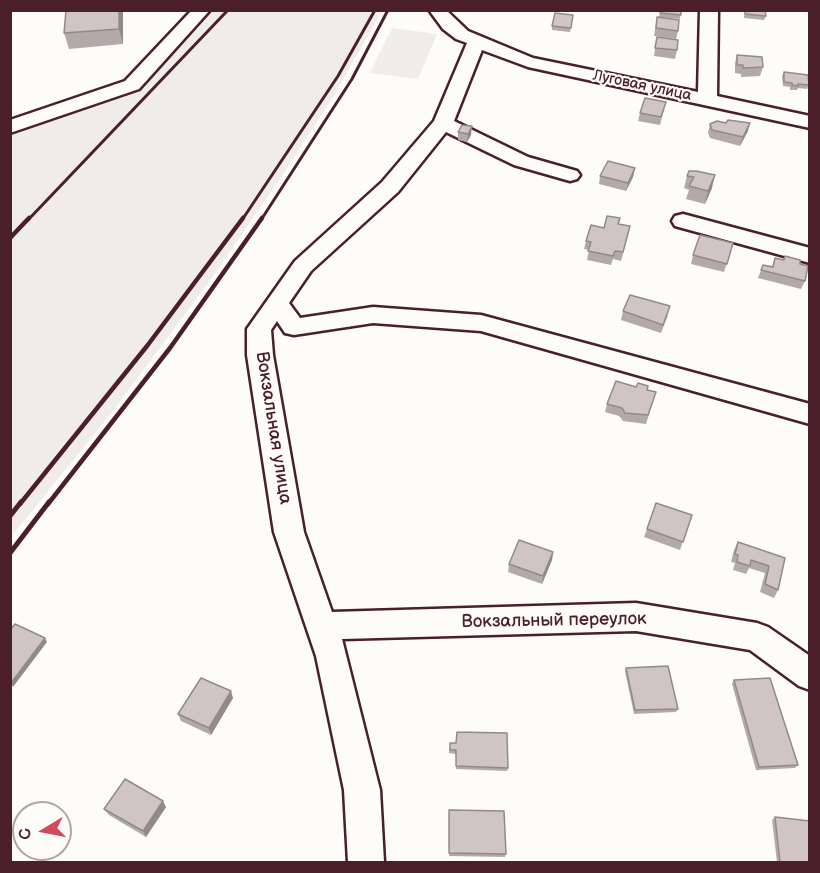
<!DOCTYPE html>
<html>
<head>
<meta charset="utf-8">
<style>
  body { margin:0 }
  #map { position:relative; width:820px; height:873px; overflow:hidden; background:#fdfcf7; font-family:"Balsamiq Sans",sans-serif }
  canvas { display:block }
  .frame { position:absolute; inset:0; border:12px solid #4a1f2b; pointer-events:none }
  .north { position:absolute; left:12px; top:801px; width:60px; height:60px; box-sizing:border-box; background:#fdfcf7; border:2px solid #b5a4a5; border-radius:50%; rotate:260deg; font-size:16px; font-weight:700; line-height:24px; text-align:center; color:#4a1f2b }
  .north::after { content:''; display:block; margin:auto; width:21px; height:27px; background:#d1495b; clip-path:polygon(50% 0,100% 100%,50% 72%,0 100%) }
</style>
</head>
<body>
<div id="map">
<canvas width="820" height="873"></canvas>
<div class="frame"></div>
<div class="north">С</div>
</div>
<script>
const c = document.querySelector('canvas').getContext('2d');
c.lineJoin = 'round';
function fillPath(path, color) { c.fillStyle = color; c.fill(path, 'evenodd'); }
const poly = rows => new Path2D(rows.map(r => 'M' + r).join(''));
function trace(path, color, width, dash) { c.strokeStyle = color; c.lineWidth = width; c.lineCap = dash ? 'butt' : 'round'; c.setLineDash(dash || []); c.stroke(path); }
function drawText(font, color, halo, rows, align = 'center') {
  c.font = font + ' "Balsamiq Sans",sans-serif'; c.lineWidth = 4.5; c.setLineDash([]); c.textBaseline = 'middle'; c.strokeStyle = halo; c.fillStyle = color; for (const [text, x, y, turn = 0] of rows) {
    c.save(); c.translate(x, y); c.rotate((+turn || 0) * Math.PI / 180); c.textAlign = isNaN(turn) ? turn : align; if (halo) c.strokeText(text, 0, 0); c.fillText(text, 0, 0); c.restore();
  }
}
fillPath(poly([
  [211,11,382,11,333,97,280,179,209,282,112,412,11,537,11,135,134,90],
  [392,28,437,34,418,79,370,73]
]), '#f0ece8');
const minor = poly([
  [192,10,210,10,139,89,10,133,10,120,125,81,192,10],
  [429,10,446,10,468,31,533,58,698,92,700,10,718,10,717,96,810,116,810,128,528,67,482,50,454,121,528,157,577,171,580,175,577,179,570,181,514,165,446,132,398,192,311,271,289,303,300,318,373,307,481,315,810,404,810,424,481,331,373,323,294,335,285,333,277,321,271,330,273,355,304,532,332,612,636,603,757,623,768,627,810,656,810,690,799,686,750,650,636,631,342,639,380,790,384,862,348,862,344,790,316,656,274,532,247,355,247,329,295,261,382,182,434,121,467,43,456,39,443,29,429,10],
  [683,214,810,248,810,263,675,226,672,221,675,216,683,214]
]);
trace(minor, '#4a1f2b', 5);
fillPath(minor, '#fdfcf7');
trace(poly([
  [28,220,228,10],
  [242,220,338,76,375,10],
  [261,220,352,79,388,10]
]), '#4a1f2b', 3);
trace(poly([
  [10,238,29,218],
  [20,504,147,346,243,218],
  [48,504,170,348,262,218]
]), '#4a1f2b', 4.5);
trace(poly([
  [10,516,21,502],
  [10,553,49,502]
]), '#4a1f2b', 5);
fillPath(poly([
  [66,10,123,10,123,44,69,49,64,33],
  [653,10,681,10,680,19,659,17,660,12,653,12],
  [745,10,765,10,766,16,764,20,744,18],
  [573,15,570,32,552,30,552,26],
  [657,17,678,31,676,39,654,36],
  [657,37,677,50,675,59,654,56],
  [737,55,763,67,760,76,741,77,741,74,735,73,735,63],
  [784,72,809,85,807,89,798,88,797,90,790,90,790,87,783,86,782,76],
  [666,102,660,125,638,121,640,113],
  [726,123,748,131,740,146,710,138,708,133,710,124],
  [462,125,471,135,467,142,458,140,458,132],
  [635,168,633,177,626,191,599,184,600,176],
  [689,171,712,188,705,204,686,199,689,190,684,188,687,176],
  [620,218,619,224,628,235,621,261,613,259,611,265,587,260,589,250,584,249,586,241,604,228],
  [733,243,724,272,691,264,693,255],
  [775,258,800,264,805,281,801,289,758,278,763,265,772,267],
  [623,311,668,315,661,333,621,320],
  [647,390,656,392,646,424,623,421,619,416,605,412,607,404],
  [656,503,692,515,680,550,644,537],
  [738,542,785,558,778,590,774,598,760,592,765,573,749,568,746,574,733,570,735,563,731,562,734,550],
  [553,552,552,560,542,584,508,572,509,564],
  [626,668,678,709,676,712,634,714,625,671],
  [734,680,798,765,795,768,756,770,732,684],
  [233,698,211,735,181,721,178,714],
  [450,743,508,768,507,771,456,769,456,754,449,753],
  [166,807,146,837,109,815,104,809],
  [449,810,506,854,505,857,449,856],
  [775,817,810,862,777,862,772,820]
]), '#b3a9a9');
fillPath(poly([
  [119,10,123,10,123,44,119,29],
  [750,123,748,131,740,146,743,137],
  [472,126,471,135,467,142,468,134],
  [635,168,633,177,626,191,628,183],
  [715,175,712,188,705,204,708,191],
  [553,552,552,560,542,584,543,576],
  [45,638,47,642,13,687,11,683],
  [231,691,233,698,211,735,209,728],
  [163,801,166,807,146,837,143,831]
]), '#928a89');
const building = poly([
  [66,10,119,10,119,29,64,33,66,10],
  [660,10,681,10,681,15,660,13,660,10],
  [745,10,765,10,766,16,745,14,745,10],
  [555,13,573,15,571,28,552,26,555,13],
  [657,17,679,20,678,31,656,28,657,17],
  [657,37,678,40,677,50,655,48,657,37],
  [737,55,762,57,763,67,743,68,743,65,737,65,737,55],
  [784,72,808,75,809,85,798,84,798,86,792,85,792,83,784,82,784,72],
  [645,98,666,102,661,117,640,113,645,98],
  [728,120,750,123,743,137,712,130,710,124,717,121,726,123,728,120],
  [462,125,472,126,468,134,458,132,462,125],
  [608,161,635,168,628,183,600,176,608,161],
  [689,171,696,171,715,175,708,191,689,186,694,177,687,176,689,171],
  [607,216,620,218,618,224,630,226,623,252,615,251,613,256,588,251,591,242,586,241,591,225,604,228,607,216],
  [700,235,733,243,727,264,693,255,700,235],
  [785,256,800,260,800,264,808,266,805,281,761,270,763,265,773,267,775,258,784,260,785,256],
  [630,295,670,306,663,325,623,311,630,295],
  [616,381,636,387,638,383,648,386,647,390,656,392,648,415,625,413,622,408,607,404,616,381],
  [656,503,692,515,683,542,647,529,656,503],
  [519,540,553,552,543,576,509,564,519,540],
  [738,542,785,558,778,590,765,584,769,566,751,560,750,566,737,562,738,555,735,554,738,542],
  [15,624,45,638,11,683,10,630,15,624],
  [668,666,678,709,635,710,626,668,668,666],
  [201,678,231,691,209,728,178,714,201,678],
  [770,678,798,765,759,767,734,680,770,678],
  [457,732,507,733,508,768,456,766,456,750,450,750,450,743,456,743,457,732],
  [125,779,163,801,143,831,104,809,125,779],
  [449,810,504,811,506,854,449,853,449,810],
  [775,817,810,821,810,862,780,862,775,817]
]);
fillPath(building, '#d0c5c4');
trace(building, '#928a89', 1.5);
drawText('15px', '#4a1f2b', '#fdfcf7', [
  ["Луговая улица",642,86,12]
]);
drawText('18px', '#4a1f2b', '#fdfcf7', [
  ["Вокзальная улица",273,428,81],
  ["Вокзальный переулок",554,621,-1]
]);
</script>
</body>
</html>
